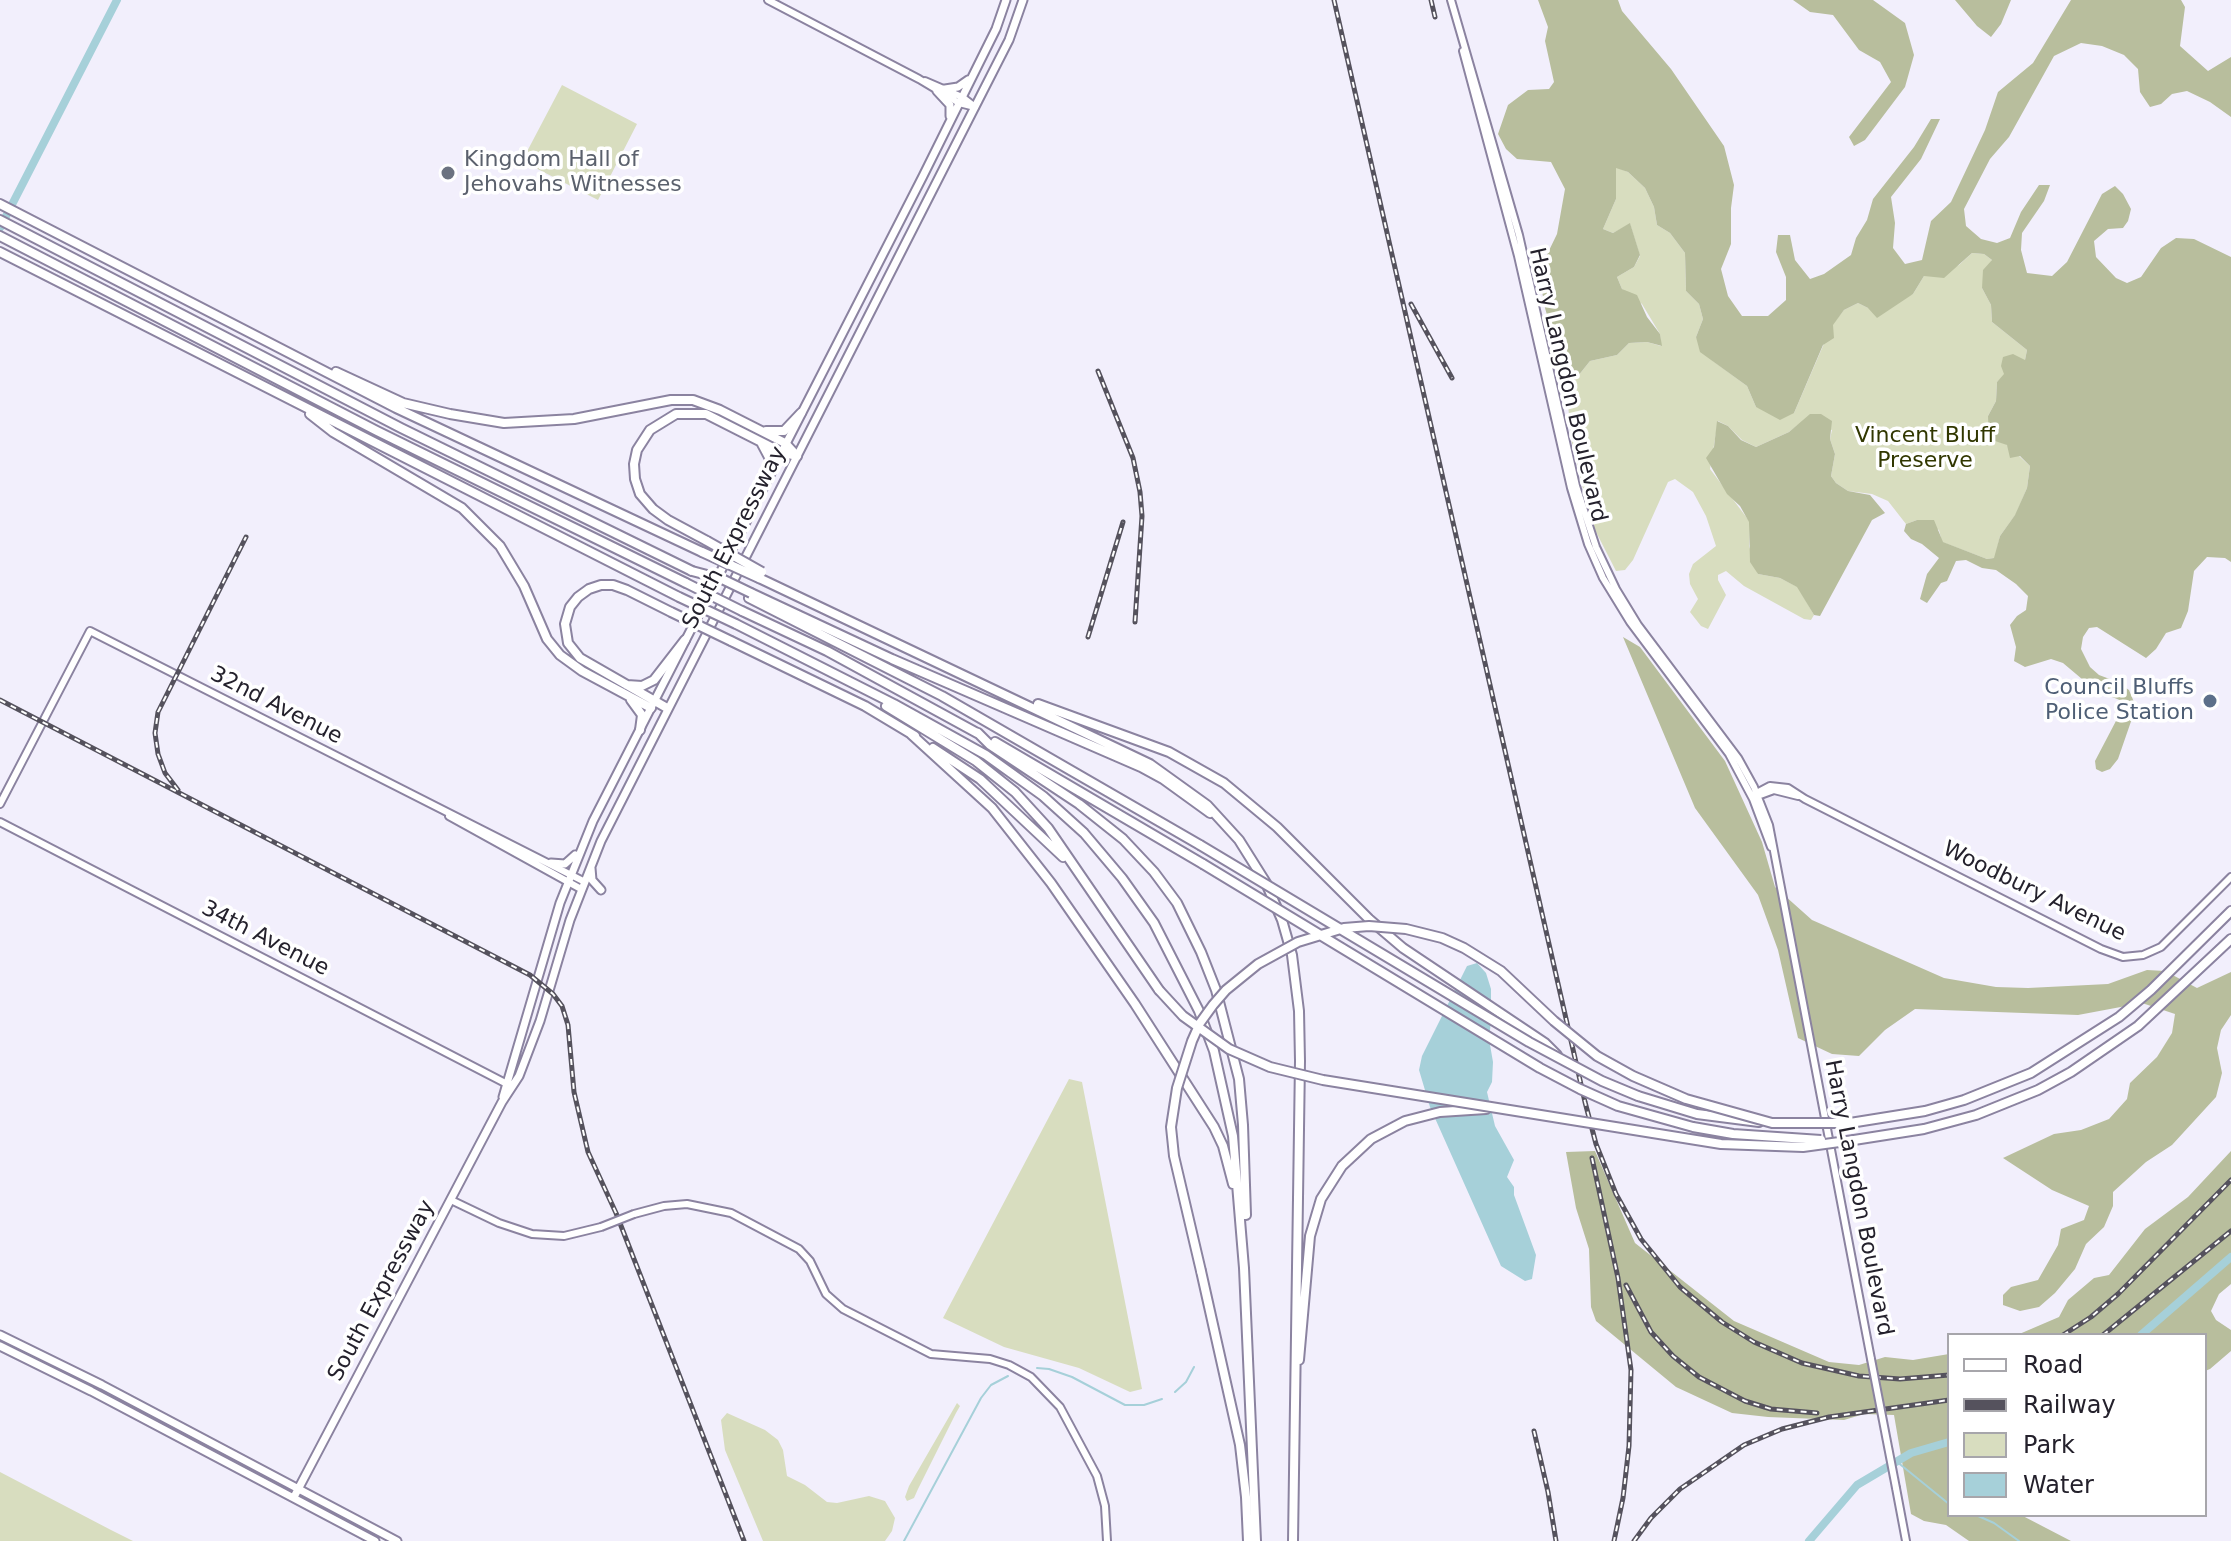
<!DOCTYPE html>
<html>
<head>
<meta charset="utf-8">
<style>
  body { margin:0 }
  #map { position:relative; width:2231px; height:1541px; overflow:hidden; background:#f2effc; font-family:"DejaVu Sans",sans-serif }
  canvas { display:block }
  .legend { position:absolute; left:1947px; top:1333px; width:260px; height:184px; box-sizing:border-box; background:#fff; border:2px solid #a7a6ab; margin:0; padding:10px 14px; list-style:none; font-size:24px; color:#24212c }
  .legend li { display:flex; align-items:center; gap:16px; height:40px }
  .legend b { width:40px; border:2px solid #a7a6ab }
</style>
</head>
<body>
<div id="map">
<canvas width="2231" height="1541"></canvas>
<ul class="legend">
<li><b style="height:10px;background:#fff"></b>Road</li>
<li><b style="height:10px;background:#55525d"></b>Railway</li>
<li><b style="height:22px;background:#d8ddbf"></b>Park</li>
<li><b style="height:22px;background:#a6d0d9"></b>Water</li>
</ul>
</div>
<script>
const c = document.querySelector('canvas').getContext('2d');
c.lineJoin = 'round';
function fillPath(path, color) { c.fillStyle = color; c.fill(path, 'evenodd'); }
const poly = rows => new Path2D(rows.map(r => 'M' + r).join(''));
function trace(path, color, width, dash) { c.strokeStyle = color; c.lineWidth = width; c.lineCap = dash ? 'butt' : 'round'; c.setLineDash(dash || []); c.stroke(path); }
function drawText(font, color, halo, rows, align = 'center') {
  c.font = font + ' "DejaVu Sans",sans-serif'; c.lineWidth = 7; c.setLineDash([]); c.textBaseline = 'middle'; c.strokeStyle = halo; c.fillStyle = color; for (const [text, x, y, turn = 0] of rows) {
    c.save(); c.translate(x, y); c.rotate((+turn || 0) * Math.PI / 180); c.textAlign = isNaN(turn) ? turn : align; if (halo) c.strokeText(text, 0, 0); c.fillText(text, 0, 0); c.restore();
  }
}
fillPath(poly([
  [562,85,637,124,598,200,522,161],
  [1616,167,1628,172,1645,188,1654,207,1657,225,1670,233,1685,253,1686,291,1699,304,1703,319,1696,337,1713,361,1747,386,1756,407,1794,413,1832,325,1844,310,1858,303,1868,308,1913,294,1924,276,1936,275,1959,265,1972,253,1984,254,1992,260,1982,288,1991,305,1992,322,2027,350,2025,360,1997,382,1996,401,1988,416,2007,445,2030,466,2027,488,2016,514,2000,536,1995,558,1987,559,1942,542,1939,530,1917,520,1906,524,1888,501,1872,494,1848,491,1836,483,1831,476,1835,454,1830,439,1832,430,1799,424,1789,432,1756,447,1742,440,1728,426,1718,421,1710,469,1750,522,1749,546,1758,574,1780,578,1798,587,1814,615,1811,620,1804,619,1744,586,1726,571,1718,575,1718,580,1726,595,1708,629,1701,626,1690,612,1698,599,1690,584,1689,574,1693,564,1716,546,1706,516,1693,492,1675,479,1668,482,1633,560,1625,570,1616,571,1595,530,1587,505,1571,439,1566,381,1574,381,1590,361,1617,355,1629,343,1647,342,1661,346,1660,334,1642,304,1622,289,1617,277,1634,267,1640,256,1630,224,1613,233,1603,229,1616,199],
  [1069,1079,1082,1082,1142,1389,1130,1392,1079,1368,1004,1347,943,1318],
  [957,1403,960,1406,956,1413,918,1489,914,1498,907,1501,905,1497,909,1486],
  [727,1413,765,1430,778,1440,783,1450,787,1476,805,1485,827,1502,837,1503,869,1496,885,1501,895,1518,892,1531,885,1541,763,1541,725,1450,721,1420],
  [0,1472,111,1530,133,1541,0,1541]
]), '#d8ddbf');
fillPath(poly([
  [1538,0,1618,0,1622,11,1671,69,1724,146,1734,185,1731,208,1731,244,1721,269,1728,296,1742,316,1768,316,1786,300,1786,277,1776,252,1778,235,1790,235,1795,260,1810,279,1824,274,1851,255,1856,238,1867,220,1873,199,1914,147,1931,119,1940,119,1921,159,1891,197,1895,223,1893,248,1905,264,1922,260,1931,221,1951,202,1985,130,1998,92,2033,63,2071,0,2181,0,2185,7,2180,46,2208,71,2231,57,2231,117,2210,102,2187,91,2172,94,2161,104,2150,107,2140,92,2138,69,2124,55,2102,46,2081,43,2054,56,2009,137,1990,159,1964,209,1966,226,1981,239,1997,243,2010,238,2021,212,2039,185,2050,185,2044,201,2022,233,2021,250,2027,273,2052,276,2067,262,2102,194,2115,186,2123,194,2131,209,2128,221,2123,228,2108,229,2094,241,2096,257,2116,278,2127,283,2141,277,2161,248,2176,238,2194,239,2231,257,2231,562,2225,558,2207,557,2194,571,2188,611,2181,628,2166,633,2156,649,2146,658,2097,627,2089,628,2083,637,2081,649,2090,667,2099,675,2115,681,2129,690,2136,707,2118,759,2110,769,2102,772,2096,769,2095,761,2117,719,2123,705,2122,701,2095,690,2063,663,2051,659,2025,667,2014,661,2016,647,2010,625,2017,616,2026,610,2028,596,2016,584,1996,570,1982,568,1966,560,1956,561,1947,581,1941,583,1927,603,1920,599,1927,574,1939,558,1922,544,1911,539,1904,531,1906,524,1917,520,1934,520,1943,542,1987,559,1994,558,2000,536,2015,515,2027,488,2030,466,2020,456,2010,458,2007,445,1989,439,1988,416,1996,401,1997,382,2004,374,2001,366,2003,357,2013,354,2025,360,2027,350,1992,322,1991,305,1982,288,1983,270,1992,260,1984,254,1972,253,1944,278,1924,276,1913,294,1877,318,1868,308,1858,303,1844,310,1833,325,1834,338,1823,345,1794,413,1780,420,1756,407,1747,386,1700,352,1696,337,1703,319,1699,304,1686,291,1685,253,1670,233,1657,225,1654,207,1645,188,1628,172,1616,168,1616,199,1603,229,1613,233,1630,223,1640,255,1634,267,1617,277,1622,289,1637,295,1647,317,1660,334,1662,346,1647,342,1629,343,1617,355,1590,361,1574,381,1566,381,1545,308,1540,280,1541,267,1557,234,1565,189,1551,162,1517,159,1506,149,1498,134,1508,105,1528,90,1549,89,1554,82,1545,41,1548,27],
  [1793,0,1873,0,1905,23,1914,55,1905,87,1865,140,1854,146,1849,137,1891,82,1880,62,1859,50,1833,15,1810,12],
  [1955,0,2011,0,2001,24,1991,37,1977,26],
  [1810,414,1821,414,1832,421,1830,439,1835,454,1831,476,1836,483,1848,491,1870,495,1885,513,1872,520,1820,616,1814,615,1797,587,1780,578,1758,574,1750,562,1749,522,1740,506,1727,494,1706,458,1714,447,1717,421,1728,426,1741,440,1756,447,1789,432],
  [1623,637,1640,647,1725,761,1762,842,1775,887,1812,920,1944,978,1996,987,2028,988,2108,984,2147,970,2165,971,2197,988,2231,972,2231,1015,2221,1030,2217,1048,2222,1073,2216,1097,2172,1145,2146,1162,2113,1192,2113,1206,2104,1227,2086,1244,2075,1269,2055,1293,2039,1307,2020,1311,2003,1305,2003,1295,2011,1287,2038,1280,2058,1245,2061,1229,2084,1220,2089,1206,2052,1190,2003,1158,2054,1134,2081,1130,2109,1119,2127,1099,2130,1083,2157,1057,2172,1033,2175,1014,2142,1003,2078,1015,1915,1009,1885,1030,1859,1056,1832,1054,1798,1038,1778,950,1758,895,1695,808],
  [1595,1151,1635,1243,1734,1321,1829,1362,1859,1365,1885,1357,1913,1360,1949,1354,1949,1515,2021,1515,2071,1541,1969,1541,1946,1525,1924,1521,1911,1514,1894,1415,1864,1414,1844,1420,1768,1417,1732,1413,1676,1387,1596,1321,1591,1307,1589,1249,1576,1208,1566,1152],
  [2231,1151,2231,1284,2219,1294,2211,1311,2216,1320,2231,1330,2231,1351,2210,1369,2205,1371,2205,1335,2017,1335,2059,1317,2068,1300,2094,1278,2109,1275,2145,1229,2188,1197]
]), '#b8be9d');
fillPath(poly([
  [1477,963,1486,973,1491,989,1491,1021,1489,1039,1493,1062,1492,1082,1487,1092,1495,1126,1514,1160,1507,1177,1514,1187,1514,1195,1536,1255,1532,1279,1525,1281,1501,1266,1430,1107,1419,1070,1422,1056,1467,966]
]), '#a6d0d9');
trace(poly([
  [1037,1368,1049,1369,1072,1377,1125,1405,1144,1405,1162,1399],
  [1175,1392,1186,1382,1194,1367],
  [1896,1461,1949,1504],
  [1976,1515,1994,1523,2019,1541],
  [904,1541,981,1398,991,1385,1008,1376]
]), '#a6d0d9', 2);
trace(poly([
  [0,228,117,0],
  [2141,1335,2231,1257],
  [1809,1541,1857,1485,1911,1453,1949,1442]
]), '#a6d0d9', 8);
const tertiary = poly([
  [0,804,90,631,583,881],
  [449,816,581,889],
  [0,822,509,1085],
  [451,1200,499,1223,532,1234,564,1236,601,1227],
  [634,1214,664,1206,687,1204,731,1213,799,1249,810,1261,826,1294,843,1309,931,1354,990,1359,1009,1365,1031,1377,1060,1407,1097,1476,1105,1506,1107,1541]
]);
const secondary = poly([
  [768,0,919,79,959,103,975,107],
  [1451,0,1519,235,1576,486,1596,547,1616,589,1638,625,1738,758,1754,787,1769,825,1871,1359],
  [1463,51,1518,256,1571,488,1588,544,1603,578,1630,622,1729,754,1753,799,1771,847],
  [925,81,962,97,975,107],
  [1753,795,1770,786,1788,788,1805,799,2101,949,2123,957,2143,955,2161,947,2231,877],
  [1755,797,1774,790,1798,796],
  [1896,1488,1906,1541]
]);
const primary = poly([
  [945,89,958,87,968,80],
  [937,91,950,105,950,116],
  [551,863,565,864,575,855],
  [591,868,592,880,601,890],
  [503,1097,560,903,593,821,923,176,996,29,1006,0],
  [0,1335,102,1385,397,1541],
  [0,1346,91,1391,375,1541],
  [294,1497,502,1102,519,1076,540,1021,570,920,601,841,1009,40,1023,0]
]);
const motorway = poly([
  [0,204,396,408,702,552],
  [0,220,401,428,692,571],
  [0,236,377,431,686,583],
  [0,252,679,597],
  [336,372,403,403,450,414,504,423,574,419,671,400,693,400,720,410,785,443,797,456],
  [310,414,333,432,462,508,500,546,524,586,547,639,560,655,582,671,651,708],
  [766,431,784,431,801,413],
  [762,444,770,459,771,472],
  [707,541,668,520,653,509,640,494,635,479,634,464,637,450,650,430,676,414,706,414,781,452,797,456],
  [759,578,1150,764,1207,805,1239,840,1266,883,1282,920,1292,955,1299,1011,1300,1061,1293,1541],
  [751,593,892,659,1141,767,1163,779,1210,813],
  [749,598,942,696,1200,845],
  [742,611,827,651,979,734],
  [736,624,894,704,986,755,1043,796,1084,833,1122,878,1154,923,1199,1011,1214,1051,1233,1136,1244,1268,1256,1541],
  [731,641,865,706,915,736],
  [627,685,642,686,654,680,685,640],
  [631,700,642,715,640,730],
  [1038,704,1169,752,1224,783,1277,827,1369,919,1403,948,1545,1043,1557,1055],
  [886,706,976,761,1015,792,1048,828,1159,990],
  [667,708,580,658,568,643,565,624,570,607,578,597,589,589,601,585,613,585,627,590,671,612],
  [978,733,990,745,1079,804,1123,839,1154,872,1177,903,1201,952,1216,990,1239,1079,1243,1125,1246,1215],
  [911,734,992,808,1051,883,1135,1004,1214,1127,1223,1146,1233,1184],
  [995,742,1203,864],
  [933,748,980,779,1063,857],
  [1638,1096,1697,1114,1759,1122],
  [1850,1123,1925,1111,1964,1100,2031,1073,2119,1017,2151,990,2231,911],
  [1854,1140,1924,1129,1976,1115,2038,1090,2071,1072,2138,1026,2231,939],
  [1201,1271,1240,1445,1246,1497,1248,1541],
  [1299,1360,1310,1236,1321,1199,1342,1166,1371,1139,1405,1121,1440,1112,1486,1109]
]);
trace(tertiary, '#8b83a0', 10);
trace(secondary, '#8b83a0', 10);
trace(primary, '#8b83a0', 11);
trace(motorway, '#8b83a0', 12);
trace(tertiary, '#fff', 6);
trace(secondary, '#fff', 6);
trace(primary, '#fff', 7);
trace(motorway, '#fff', 8);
const rail = poly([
  [1334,0,1585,1102,1596,1144,1616,1194,1641,1239,1680,1287,1722,1322,1754,1342,1802,1363,1859,1376,1900,1379,1949,1375],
  [1431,0,1435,17],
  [1411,304,1452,378],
  [1098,371,1133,458,1140,492,1142,516,1135,622],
  [1088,637,1123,522],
  [0,700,530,975,553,994,562,1006,568,1025,574,1092,588,1152,616,1213,744,1541],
  [178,790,165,773,158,754,155,733,158,712,246,537],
  [1592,1158,1618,1278,1631,1370,1629,1446,1623,1498,1614,1541],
  [1626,1285,1651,1332,1673,1356,1699,1377,1745,1401,1771,1409,1817,1413],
  [2063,1335,2091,1317,2118,1294,2231,1180],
  [2103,1335,2231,1231],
  [1534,1431,1548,1492,1556,1541],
  [1634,1541,1651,1518,1680,1489,1744,1445,1782,1429,1829,1417,1949,1400]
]);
trace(rail, '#55525d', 5);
trace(rail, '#fff', 2, [6]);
const tertiaryBridge = poly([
  [601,1227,634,1214]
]);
const secondaryBridge = poly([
  [1871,1359,1896,1488]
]);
const motorwayBridge = poly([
  [707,541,762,572],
  [702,552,759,578],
  [692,571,722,579,751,593],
  [686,583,742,611],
  [679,597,736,624],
  [671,612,731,641],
  [1200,845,1529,1042,1602,1081,1638,1096],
  [1203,864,1540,1068,1580,1089,1618,1106,1693,1127,1733,1134,1821,1140],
  [1159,990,1183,1016,1229,1049,1270,1067,1323,1080,1721,1144,1803,1147,1854,1140],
  [1201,1271,1174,1156,1171,1127,1177,1088,1192,1041,1200,1023,1213,1005,1226,990,1258,964,1298,942,1344,928,1369,926,1406,929,1442,938,1464,948,1501,971,1554,1021,1597,1056,1633,1076,1686,1099,1772,1123,1850,1123]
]);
trace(tertiaryBridge, '#8b83a0', 10, []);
trace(secondaryBridge, '#8b83a0', 10, []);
trace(motorwayBridge, '#8b83a0', 12, []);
trace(tertiaryBridge, '#fff', 6);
trace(secondaryBridge, '#fff', 6);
trace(motorwayBridge, '#fff', 8);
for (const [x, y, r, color] of [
  [448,173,8,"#6b7280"],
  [2210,701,8,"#5c6f8a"]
]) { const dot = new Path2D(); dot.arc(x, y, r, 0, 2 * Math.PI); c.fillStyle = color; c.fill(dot); trace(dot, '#fff', 3); }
drawText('22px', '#5b616d', '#fff', [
  ["Kingdom Hall of",464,160],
  ["Jehovahs Witnesses",464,185]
], 'left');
drawText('22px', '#24212c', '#fff', [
  ["Harry Langdon Boulevard",1567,385,77],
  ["South Expressway",735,538,-63],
  ["32nd Avenue",276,706,27],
  ["Woodbury Avenue",2034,892,26],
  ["34th Avenue",265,939,27],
  ["Harry Langdon Boulevard",1858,1198,79],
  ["South Expressway",382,1291,-62]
]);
drawText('22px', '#313700', '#fff', [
  ["Vincent Bluff",1925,436],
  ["Preserve",1925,461]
]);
drawText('22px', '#4e5e75', '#fff', [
  ["Council Bluffs",2194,688],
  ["Police Station",2194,713]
], 'right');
</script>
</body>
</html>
